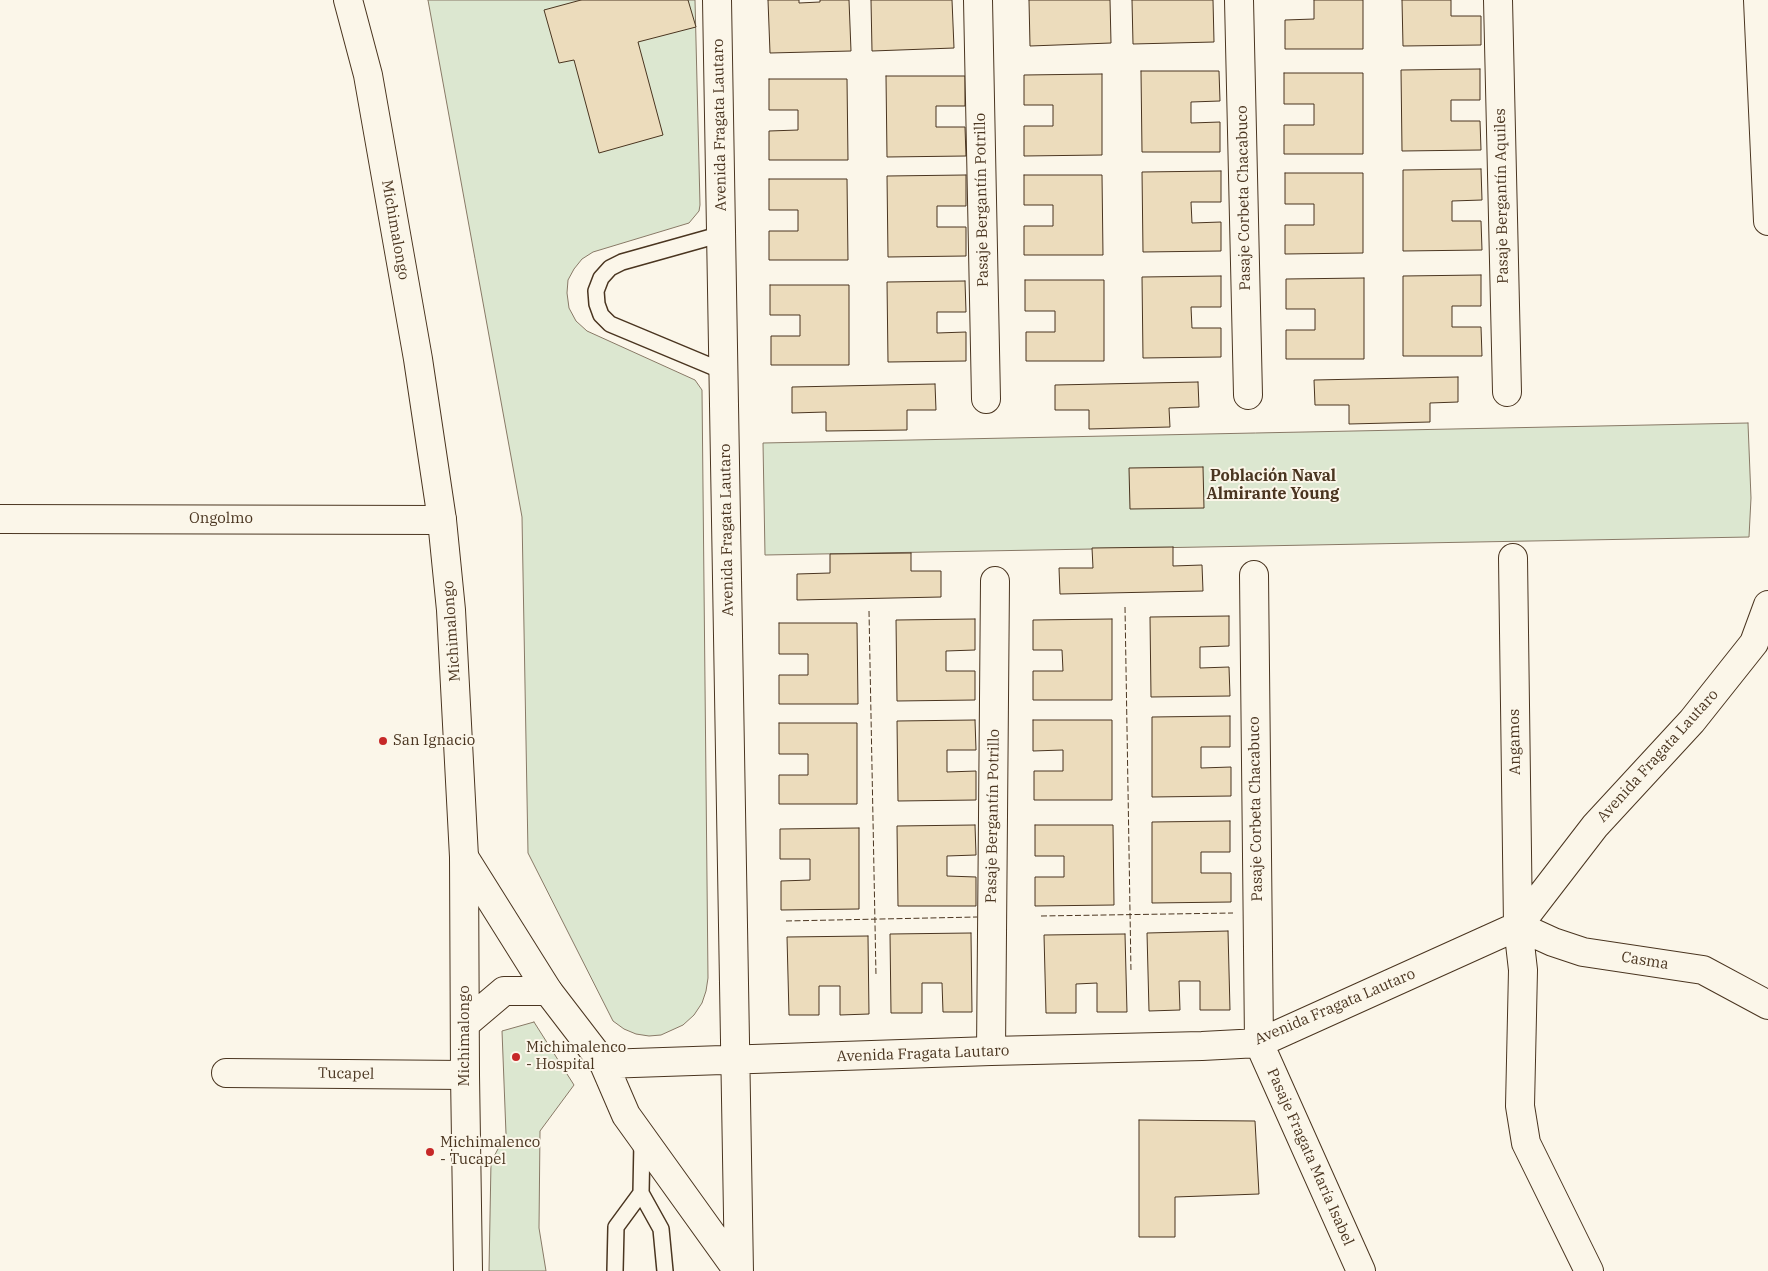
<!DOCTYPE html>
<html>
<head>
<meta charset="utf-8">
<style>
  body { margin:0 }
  canvas { display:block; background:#fbf6e9 }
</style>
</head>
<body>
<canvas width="1768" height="1271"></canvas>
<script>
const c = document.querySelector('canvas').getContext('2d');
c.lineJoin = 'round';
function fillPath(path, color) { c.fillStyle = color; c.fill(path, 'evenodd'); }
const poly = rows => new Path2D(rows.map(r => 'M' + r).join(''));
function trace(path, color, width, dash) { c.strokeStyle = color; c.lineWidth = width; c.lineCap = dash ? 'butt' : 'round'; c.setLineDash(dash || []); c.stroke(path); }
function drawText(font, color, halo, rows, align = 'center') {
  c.font = font + ' "IBM Plex Serif",serif'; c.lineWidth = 4; c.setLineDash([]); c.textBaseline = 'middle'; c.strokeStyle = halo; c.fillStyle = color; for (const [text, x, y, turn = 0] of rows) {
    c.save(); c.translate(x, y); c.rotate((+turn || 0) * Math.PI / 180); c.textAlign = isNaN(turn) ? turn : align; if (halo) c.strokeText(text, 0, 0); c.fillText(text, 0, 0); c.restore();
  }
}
const green = poly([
  [428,0,695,0,700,205,699,211,689,223,593,252,582,259,574,269,568,280,567,293,569,308,576,321,587,331,695,380,702,390,708,978,706,991,702,1003,694,1015,683,1025,661,1035,649,1036,636,1034,624,1029,613,1021,528,853,522,517,428,0],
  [1748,423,1751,498,1749,537,765,555,763,443,1748,423],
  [534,1022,574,1085,540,1131,539,1228,546,1271,489,1271,491,1162,506,1134,502,1031,534,1022]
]);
fillPath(green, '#dce7d0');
trace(green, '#887966', 1);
const building = poly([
  [581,0,688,0,696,27,638,42,663,135,599,153,574,60,559,63,544,10,581,0],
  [768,0,799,0,799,3,820,2,820,0,849,0,851,51,770,53,768,0],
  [871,0,952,0,954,48,872,51,871,0],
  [1029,0,1110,0,1111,43,1030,46,1029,0],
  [1132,0,1213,0,1214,42,1133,44,1132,0],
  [1314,0,1363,0,1363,49,1285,49,1285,20,1314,19,1314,0],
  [1402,0,1451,0,1451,16,1481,16,1481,45,1403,46,1402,0],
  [1480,69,1480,100,1451,100,1451,121,1480,121,1481,150,1402,151,1401,70,1480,69],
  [1141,71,1219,71,1220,101,1191,102,1191,123,1220,122,1220,152,1142,152,1141,71],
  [1284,73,1363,73,1363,154,1284,154,1284,125,1314,125,1314,104,1284,104,1284,73],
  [1102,74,1102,155,1024,156,1024,126,1053,126,1053,105,1024,105,1024,75,1102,74],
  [886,76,965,76,965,106,936,106,936,127,965,127,966,156,887,157,886,76],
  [769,79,847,79,848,160,769,160,769,131,798,130,798,110,769,110,769,79],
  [1481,169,1482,200,1452,201,1452,221,1481,221,1482,250,1403,251,1403,170,1481,169],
  [1221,171,1221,202,1191,202,1192,223,1221,222,1221,251,1143,252,1142,172,1221,171],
  [1285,173,1363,173,1363,253,1285,254,1285,225,1314,225,1314,204,1285,204,1285,173],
  [966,175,966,206,937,206,937,227,966,227,966,256,888,257,887,176,966,175],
  [1024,175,1102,175,1103,255,1024,255,1024,226,1053,226,1053,205,1024,205,1024,175],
  [769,179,847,179,848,260,769,260,769,231,798,231,798,210,769,210,769,179],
  [1481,275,1481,306,1452,306,1452,327,1481,327,1482,356,1403,356,1403,276,1481,275],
  [1221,276,1221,307,1191,307,1192,328,1221,328,1221,357,1143,358,1142,277,1221,276],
  [1364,278,1364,359,1286,359,1286,330,1315,330,1315,309,1286,309,1286,279,1364,278],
  [1025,280,1104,280,1104,361,1026,361,1026,332,1055,332,1055,311,1025,311,1025,280],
  [965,281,966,312,937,312,937,333,966,332,966,361,888,362,887,282,965,281],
  [770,285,849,285,849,365,771,365,771,336,800,336,800,315,770,315,770,285],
  [1458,377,1458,402,1430,403,1430,422,1349,424,1349,405,1315,405,1314,380,1458,377],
  [1198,382,1199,407,1169,408,1170,427,1089,429,1089,410,1055,410,1055,385,1198,382],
  [935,384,936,410,907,410,907,430,826,431,826,412,792,413,792,387,935,384],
  [1203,467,1204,508,1130,509,1129,468,1203,467],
  [1173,547,1173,566,1202,565,1203,591,1060,594,1059,568,1093,568,1092,548,1173,547],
  [911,553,911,571,941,571,941,597,797,600,797,574,830,573,830,554,911,553],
  [1229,616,1229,646,1200,647,1200,668,1229,667,1230,696,1151,697,1150,617,1229,616],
  [975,619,975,650,946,651,946,671,975,671,975,700,897,701,896,620,975,619],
  [1112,619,1112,700,1033,700,1033,671,1063,671,1062,650,1033,650,1033,620,1112,619],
  [779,623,857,623,858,704,779,704,779,675,808,675,808,654,779,654,779,623],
  [1230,716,1230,747,1201,747,1201,768,1231,767,1231,796,1152,797,1152,717,1230,716],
  [975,720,976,750,947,750,947,772,976,771,976,800,898,801,897,721,975,720],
  [1033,720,1112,720,1112,800,1034,800,1034,771,1063,771,1063,750,1033,751,1033,720],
  [779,723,857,723,857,804,779,804,779,775,808,775,808,754,779,754,779,723],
  [1230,821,1230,852,1201,852,1201,873,1231,873,1231,902,1152,903,1152,822,1230,821],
  [975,825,976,855,947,856,947,876,976,877,976,906,898,906,897,826,975,825],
  [1035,825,1113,825,1114,905,1035,906,1035,877,1064,877,1064,856,1035,856,1035,825],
  [859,828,859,909,781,910,781,881,810,880,810,859,780,859,780,829,859,828],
  [1228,931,1230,1010,1200,1010,1200,981,1179,981,1180,1010,1149,1011,1147,933,1228,931],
  [971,933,972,1012,943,1012,942,983,922,983,922,1013,891,1013,890,934,971,933],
  [1125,934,1127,1012,1097,1012,1097,983,1076,984,1076,1013,1046,1013,1044,935,1125,934],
  [868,936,869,1014,840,1015,840,986,819,986,819,1015,789,1015,787,937,868,936],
  [1139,1120,1255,1121,1259,1194,1175,1197,1175,1237,1139,1237,1139,1120]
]);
fillPath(building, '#ecdcbc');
trace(building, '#4a3520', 1);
const service = poly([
  [722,234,622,262,610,268,601,278,596,291,597,304,601,315,610,324,725,372],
  [642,1141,641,1193,661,1229,665,1271],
  [615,1271,616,1227,641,1193]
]);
const minor = poly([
  [717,0,739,1271],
  [978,0,986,399],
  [1239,0,1248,395],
  [1498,0,1507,392],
  [1758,0,1768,221],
  [0,519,442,520],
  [1513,558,1518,926,1523,970,1520,1106,1526,1143,1589,1271],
  [1254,575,1259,1043,1361,1271],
  [464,857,548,991,604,1064,626,1115,738,1271],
  [1518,926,1553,942,1583,952,1703,970,1768,1005],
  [991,1051,995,581],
  [604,1064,991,1051,1202,1046,1259,1043,1518,926,1595,826,1692,721,1754,643,1768,605],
  [226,1073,465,1075]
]);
const secondary = poly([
  [348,0,368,75,418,359,442,520,451,610,464,857,465,1075,468,1271],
  [465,1024,504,991,548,991]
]);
trace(service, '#4a3520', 18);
trace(minor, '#4a3520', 30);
trace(secondary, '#4a3520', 30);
trace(service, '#fbf6e9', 15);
trace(minor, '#fbf6e9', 28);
trace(secondary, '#fbf6e9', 28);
trace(poly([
  [1125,607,1131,972],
  [869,611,876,976],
  [1041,916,1233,913],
  [786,921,977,917]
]), '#4a3520', 1, [6, 2.5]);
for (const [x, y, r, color] of [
  [383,741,5,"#c62828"],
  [516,1057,5,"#c62828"],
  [430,1152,5,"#c62828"]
]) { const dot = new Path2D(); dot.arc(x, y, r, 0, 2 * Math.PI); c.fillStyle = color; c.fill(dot); trace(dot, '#fbf6e9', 2); }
drawText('15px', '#4a3520', '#fbf6e9', [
  ["Avenida Fragata Lautaro",720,125,-91],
  ["Pasaje Bergantín Aquiles",1502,196,-91],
  ["Pasaje Corbeta Chacabuco",1244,198,-91],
  ["Pasaje Bergantín Potrillo",982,200,-91],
  ["Michimalongo",395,230,80],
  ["Ongolmo",221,519],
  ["Avenida Fragata Lautaro",727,530,-91],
  ["Michimalongo",452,631,-94],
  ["Angamos",1515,742,-91],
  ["Avenida Fragata Lautaro",1658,756,-48],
  ["Pasaje Corbeta Chacabuco",1256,809,-91],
  ["Pasaje Bergantín Potrillo",993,816,-89],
  ["Casma",1645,961,9],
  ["Avenida Fragata Lautaro",1335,1007,-23],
  ["Michimalongo",465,1036,-90],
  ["Avenida Fragata Lautaro",923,1054,-2],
  ["Tucapel",346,1074,1],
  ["Pasaje Fragata María Isabel",1310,1157,66]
]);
drawText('15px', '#4a3520', '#fbf6e9', [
  ["San Ignacio",393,741],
  ["Michimalenco",526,1048],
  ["- Hospital",526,1065],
  ["Michimalenco",440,1143],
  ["- Tucapel",440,1160]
], 'left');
drawText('bold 16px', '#4a3520', '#fbf6e9', [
  ["Población Naval",1273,476],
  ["Almirante Young",1273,494]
]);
</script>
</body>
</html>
